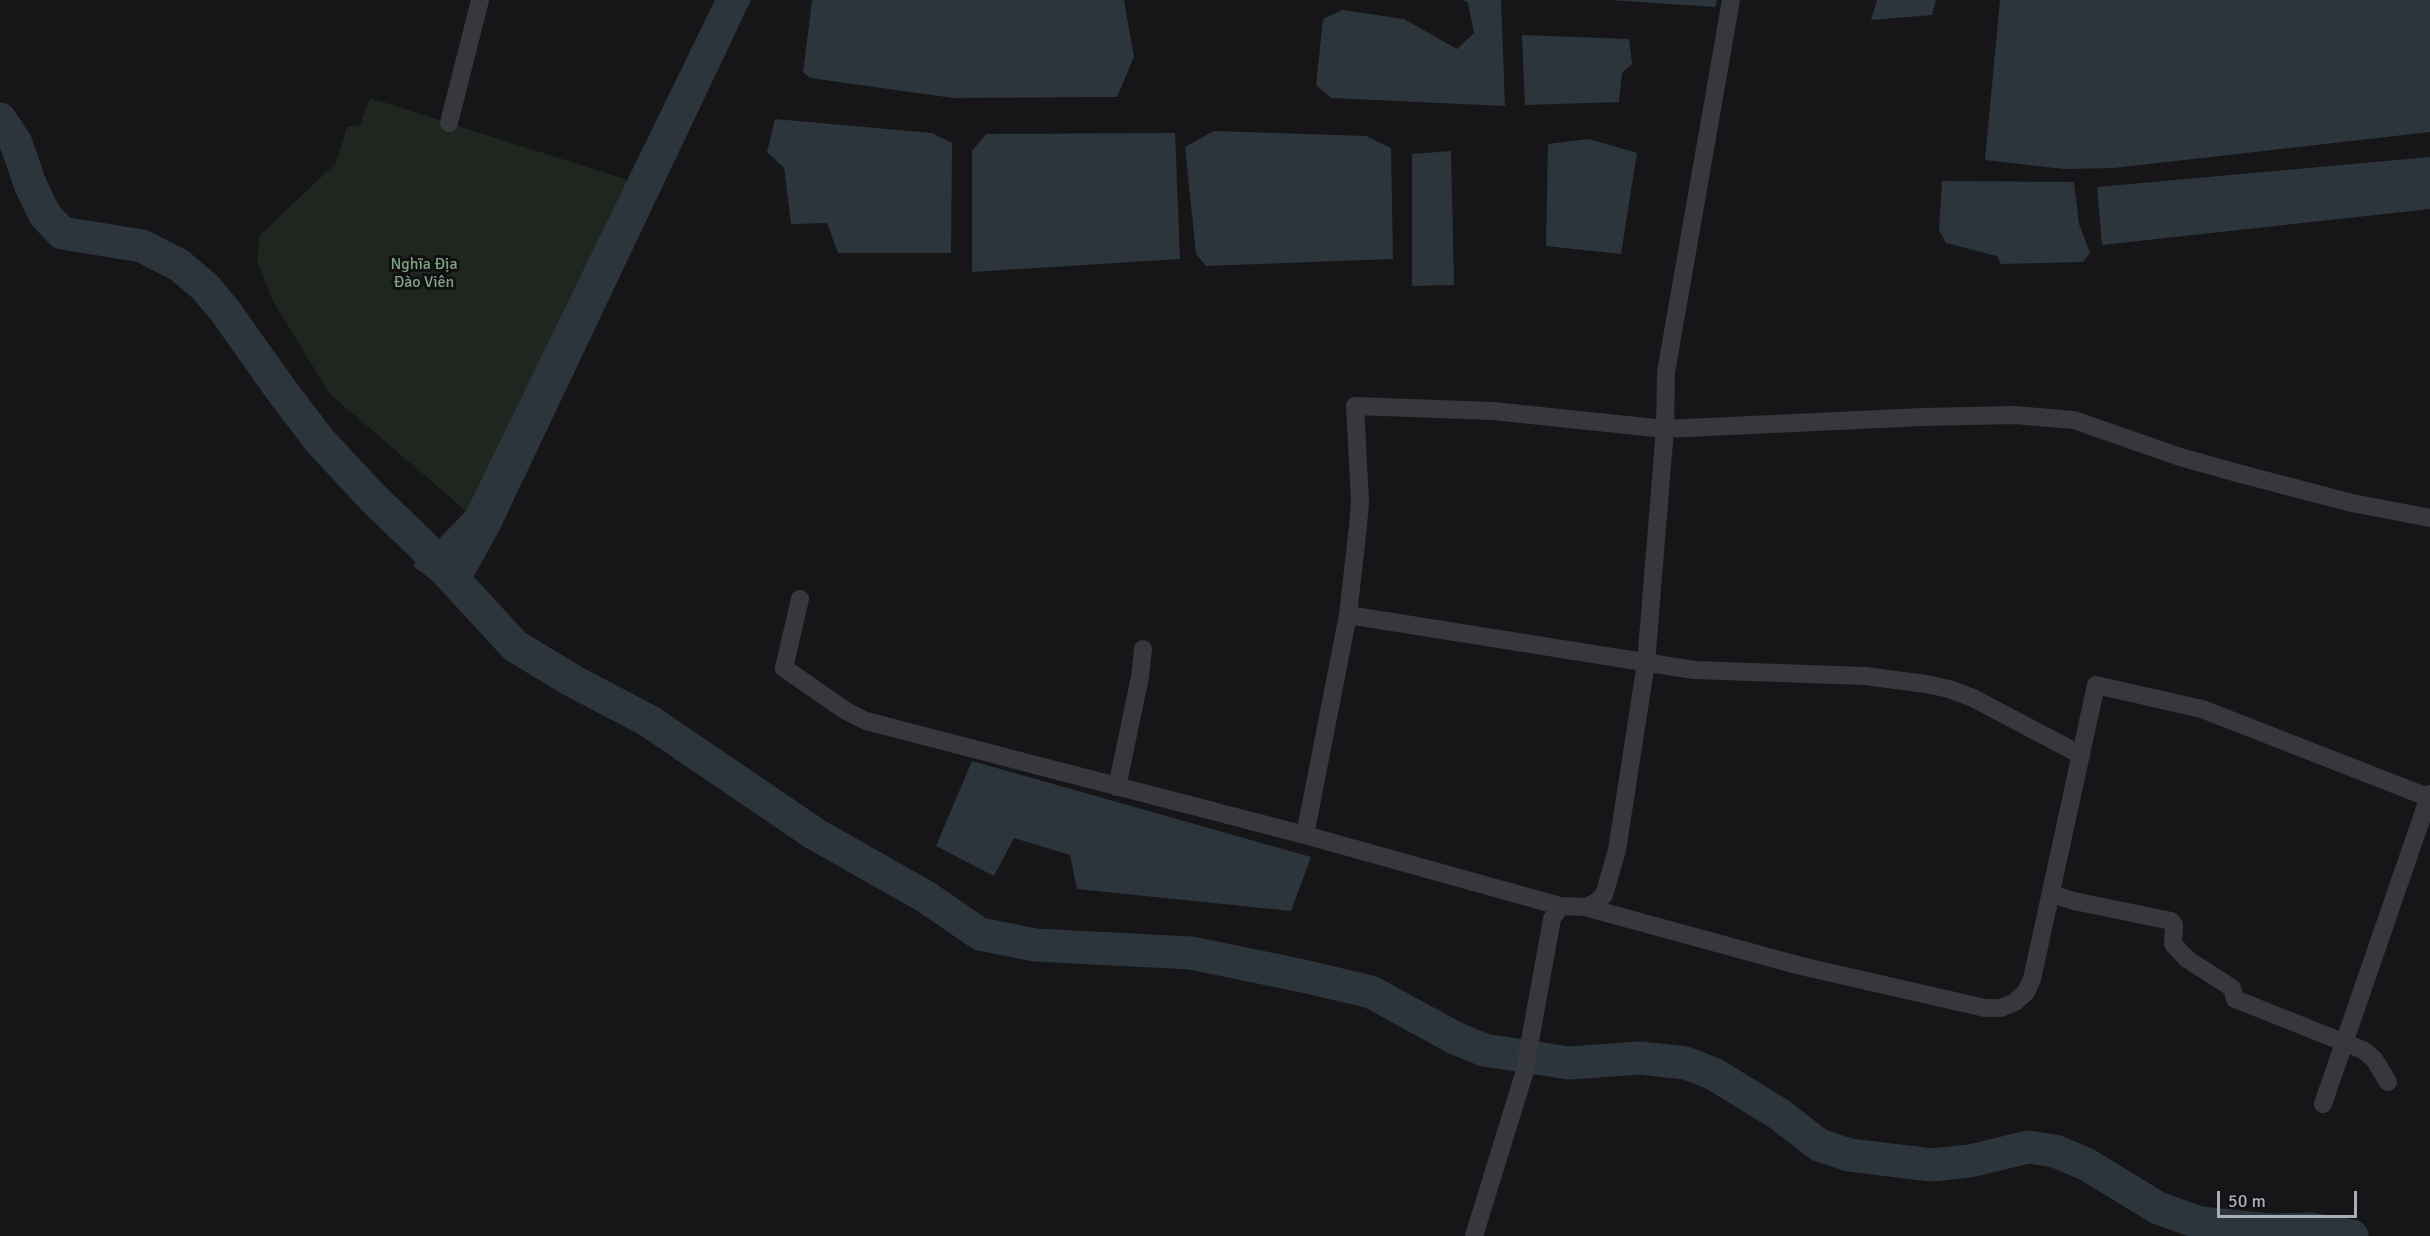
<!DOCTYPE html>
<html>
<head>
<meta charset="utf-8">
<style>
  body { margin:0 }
  #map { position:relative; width:2430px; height:1236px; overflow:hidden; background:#161618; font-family:Signika,sans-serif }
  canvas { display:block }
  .scale { position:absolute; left:2217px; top:1191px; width:140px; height:27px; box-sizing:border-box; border:3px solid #a8adb8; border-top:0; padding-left:8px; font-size:18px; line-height:21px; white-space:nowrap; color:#a8adb8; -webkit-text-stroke:4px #111113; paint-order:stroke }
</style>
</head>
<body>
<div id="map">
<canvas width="2430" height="1236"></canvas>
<div class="scale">50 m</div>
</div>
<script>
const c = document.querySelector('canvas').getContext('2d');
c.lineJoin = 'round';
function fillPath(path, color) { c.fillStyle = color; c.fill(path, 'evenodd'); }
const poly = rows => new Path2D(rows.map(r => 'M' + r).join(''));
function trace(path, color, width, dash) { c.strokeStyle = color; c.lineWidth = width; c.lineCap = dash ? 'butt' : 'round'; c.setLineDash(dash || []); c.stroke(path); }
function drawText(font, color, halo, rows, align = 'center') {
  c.font = font + ' Signika,sans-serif'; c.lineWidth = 6; c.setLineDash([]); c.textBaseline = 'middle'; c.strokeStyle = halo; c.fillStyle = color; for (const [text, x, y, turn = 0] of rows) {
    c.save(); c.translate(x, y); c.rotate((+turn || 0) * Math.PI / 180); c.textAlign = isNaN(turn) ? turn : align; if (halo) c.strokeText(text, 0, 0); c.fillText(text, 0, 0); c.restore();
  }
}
fillPath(poly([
  [370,98,628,180,466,511,330,394,272,300,257,260,260,235,336,163,347,127,360,125]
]), '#1e261f');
fillPath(poly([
  [715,0,751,0,498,533,460,601,413,566,466,511],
  [812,0,1124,0,1134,57,1117,97,953,98,810,78,803,72],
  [1463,0,1501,0,1505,106,1331,98,1316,85,1323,19,1342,10,1404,19,1457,49,1474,33,1468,3],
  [1609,0,1717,0,1715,7],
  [1877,0,1936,0,1932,15,1871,20],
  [2000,0,2430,0,2430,132,2114,168,2064,169,1985,160],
  [1522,35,1629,39,1632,64,1622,73,1619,102,1525,105],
  [775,119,932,133,952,143,951,253,838,253,827,223,791,224,784,168,767,152],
  [1214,131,1366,136,1391,148,1393,259,1206,266,1196,254,1185,147],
  [1175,133,1180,259,972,272,972,151,986,134],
  [1589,139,1637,153,1621,254,1546,246,1548,144],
  [1451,151,1454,285,1412,286,1412,154],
  [2430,157,2430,209,2102,245,2097,187],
  [1942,181,2074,182,2079,224,2090,253,2083,262,2001,264,1997,256,1946,243,1939,230],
  [972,761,1311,857,1291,911,1077,889,1070,855,1014,838,994,876,936,846]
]), '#2c353c');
trace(poly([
  [0,119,16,143,30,184,45,215,62,233,142,246,179,265,205,287,225,311,284,394,320,441,373,498,423,546,515,646,573,681,649,721,815,834,926,897,980,934,1035,945,1191,953,1303,976,1371,992,1455,1038,1484,1050,1569,1063,1640,1058,1686,1063,1714,1074,1779,1114,1819,1145,1849,1155,1932,1165,1970,1161,2028,1147,2055,1151,2086,1164,2158,1208,2200,1223,2270,1230,2311,1229,2352,1236]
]), '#2c353c', 33);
trace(poly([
  [449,123,480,0],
  [800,599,784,668,846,711,866,721,1305,835,1560,906],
  [1348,615,1694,670,1865,676,1926,684,1949,689,1973,698,2081,755],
  [1117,787,1140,677,1143,649],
  [1305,835,1348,615,1358,526,1360,501,1355,406,1493,411,1665,429,1923,417,2014,415,2074,420,2180,457,2241,474,2352,503,2430,518],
  [2051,894,2074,901,2171,921,2174,925,2173,944,2187,959,2232,988,2235,999,2363,1050,2374,1059,2388,1082],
  [1585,907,1801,966,1985,1008,2001,1008,2015,1002,2026,992,2032,979,2096,685,2202,709,2430,798],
  [2323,1104,2430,794],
  [1474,1236,1524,1074,1552,919,1560,906,1585,907,1595,903,1604,895,1617,850,1646,663,1665,429,1666,372,1731,0]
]), '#37383d', 18);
drawText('16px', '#7fa381', '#111113', [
  ["Nghĩa Địa",424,265],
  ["Đào Viên",424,283]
]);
</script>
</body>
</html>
